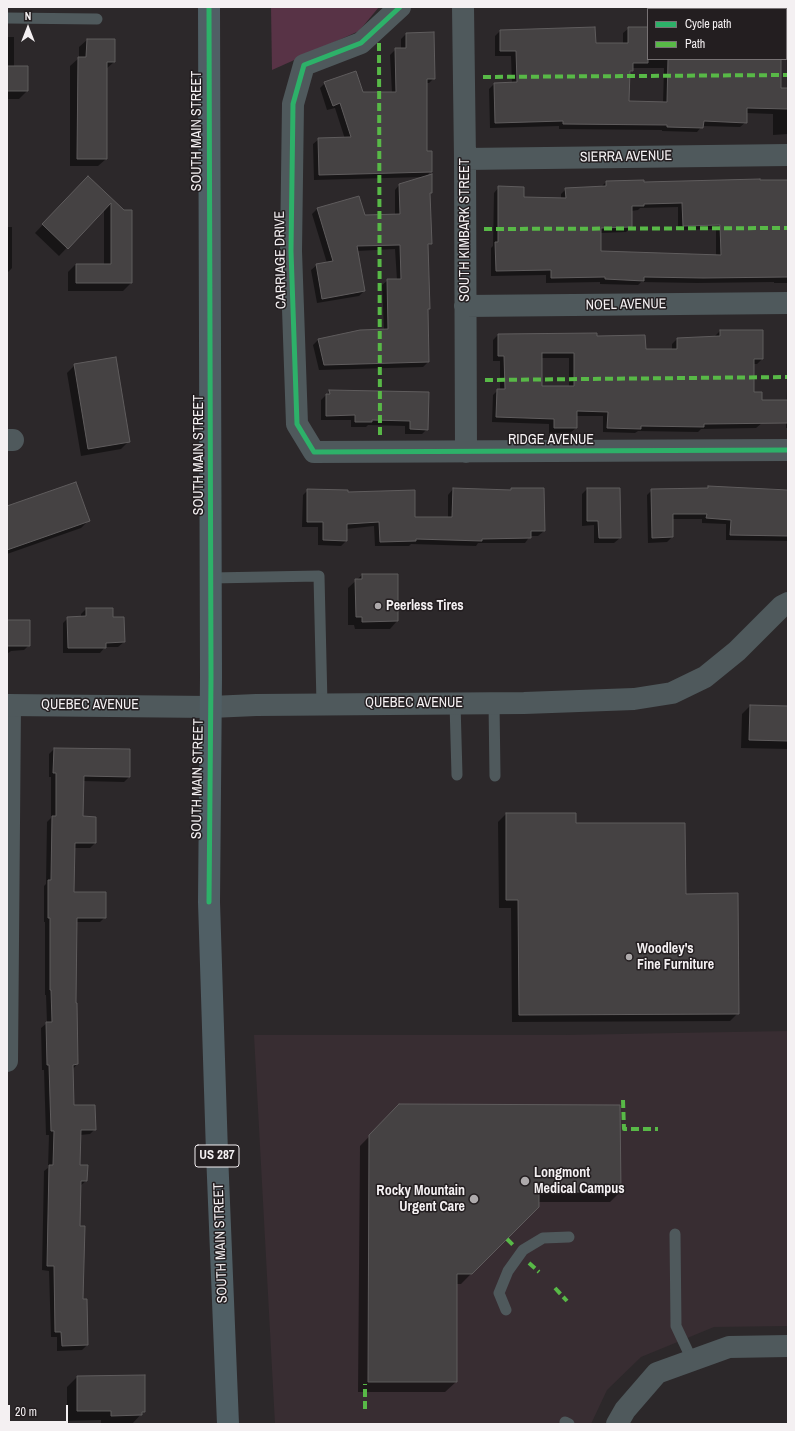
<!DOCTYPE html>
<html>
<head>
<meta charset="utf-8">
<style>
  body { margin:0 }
  #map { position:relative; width:795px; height:1431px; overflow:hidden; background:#2c282a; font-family:"Archivo Narrow",sans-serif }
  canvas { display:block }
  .frame { position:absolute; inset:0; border:8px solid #f4f0f2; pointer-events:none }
  .legend { position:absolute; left:647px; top:8px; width:140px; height:52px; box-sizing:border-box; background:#231e20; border:1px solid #777274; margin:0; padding:5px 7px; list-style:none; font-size:12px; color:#f4f0f2 }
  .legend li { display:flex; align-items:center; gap:8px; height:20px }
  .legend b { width:20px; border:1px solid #777274 }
  .north { position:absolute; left:8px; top:8px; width:40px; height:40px; -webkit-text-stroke:3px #231e20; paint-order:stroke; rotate:0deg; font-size:11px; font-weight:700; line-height:16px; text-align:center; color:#f4f0f2 }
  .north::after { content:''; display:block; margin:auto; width:14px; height:18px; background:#f4f0f2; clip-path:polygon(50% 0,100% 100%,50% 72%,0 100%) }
  .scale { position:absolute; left:8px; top:1405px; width:60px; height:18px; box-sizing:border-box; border:2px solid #f4f0f2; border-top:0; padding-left:5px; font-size:12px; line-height:14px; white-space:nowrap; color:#f4f0f2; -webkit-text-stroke:3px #231e20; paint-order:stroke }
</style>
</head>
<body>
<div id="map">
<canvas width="795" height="1431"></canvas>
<div class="frame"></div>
<ul class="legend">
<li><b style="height:5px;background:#2db169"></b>Cycle path</li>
<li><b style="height:5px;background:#58b947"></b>Path</li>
</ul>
<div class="north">N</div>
<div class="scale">20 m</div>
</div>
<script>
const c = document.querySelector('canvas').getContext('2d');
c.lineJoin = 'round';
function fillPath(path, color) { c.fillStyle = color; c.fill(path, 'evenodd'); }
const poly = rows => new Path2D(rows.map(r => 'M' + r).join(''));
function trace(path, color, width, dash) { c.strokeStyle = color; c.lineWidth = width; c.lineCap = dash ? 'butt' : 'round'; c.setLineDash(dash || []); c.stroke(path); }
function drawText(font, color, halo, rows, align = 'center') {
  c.font = font + ' "Archivo Narrow",sans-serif'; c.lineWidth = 3; c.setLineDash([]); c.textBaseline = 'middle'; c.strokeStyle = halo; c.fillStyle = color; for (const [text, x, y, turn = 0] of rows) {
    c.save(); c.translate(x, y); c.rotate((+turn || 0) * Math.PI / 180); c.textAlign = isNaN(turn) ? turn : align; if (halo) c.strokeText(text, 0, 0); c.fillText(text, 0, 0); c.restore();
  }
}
fillPath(poly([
  [788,1031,788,1326,714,1327,641,1357,607,1390,591,1424,275,1424,254,1035,565,1035]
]), '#382d32');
fillPath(poly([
  [271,7,379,7,359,31,272,70]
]), '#583346');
fillPath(poly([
  [629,28,648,28,648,59,780,59,780,89,788,89,788,134,773,135,773,114,746,113,746,122,740,127,702,126,697,132,662,131,662,130,559,129,559,126,490,128,489,89,494,84,512,84,511,56,495,56,495,36,500,31,595,44,623,44,623,33],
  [632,68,664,68,663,103,628,102,629,74,632,71],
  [433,33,434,78,429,83,426,83,426,152,431,171,426,177,431,192,429,194,431,243,427,246,429,309,427,311,428,362,423,367,319,370,313,345,318,340,360,331,384,330,382,285,388,280,397,280,395,249,357,251,364,291,359,296,317,303,311,270,317,265,327,263,312,214,317,209,364,216,395,215,395,190,400,184,423,177,314,180,313,144,319,139,345,139,335,108,327,110,320,88,325,83,362,93,392,93,390,55,396,49,401,49,401,39,406,34],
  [7,37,14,37,14,67,27,67,27,91,19,99,7,99],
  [87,40,114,62,106,69,106,159,98,166,70,166,70,66,79,58,79,47],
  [88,177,124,211,131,283,123,291,68,291,68,272,76,264,104,264,104,209,59,256,35,233],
  [788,181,788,283,774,283,774,282,697,283,641,282,638,285,600,284,600,282,546,283,546,275,491,276,491,248,493,246,494,193,499,187,523,198,561,199,561,194,566,189,601,187,606,182],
  [678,207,678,230,716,229,716,256,600,252,600,233,626,232,631,227,631,211,638,210,640,208],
  [7,227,12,227,12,268,7,273],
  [720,331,762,359,757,364,753,364,753,393,762,423,756,428,701,429,698,432,638,431,635,433,603,432,603,416,576,416,576,428,570,433,549,433,549,424,492,422,493,395,498,390,500,390,500,361,493,361,493,340,498,335,596,337,645,350,672,350,672,344,677,339,715,336],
  [541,358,569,358,569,387,541,387],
  [75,365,129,441,121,449,81,456,67,373],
  [787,388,788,388,788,428,786,428],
  [330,391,428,393,427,429,422,434,405,434,405,426,368,425,366,427,351,427,351,420,321,420,321,400],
  [708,488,788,489,788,541,726,540,726,524,702,523,702,519,672,519,672,537,667,542,648,543,647,495,652,490,707,489],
  [453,489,510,491,543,489,544,531,538,536,530,536,525,543,478,543,476,546,411,544,409,546,375,546,374,526,346,529,346,541,341,546,318,545,318,527,302,527,303,495,308,490,347,493,414,518,448,518,448,495],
  [587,489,619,489,620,538,614,543,594,543,594,525,582,526,582,494],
  [7,507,88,521,81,528,7,554],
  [362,575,397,575,397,621,390,629,355,629,354,625,348,625,348,588],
  [86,609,112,609,112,618,124,642,118,647,105,647,100,653,63,653,63,623,68,618,81,617,81,614],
  [7,621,29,645,24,650,11,651,7,654],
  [750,706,788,707,788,749,741,748,742,714],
  [54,749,129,777,124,782,82,781,82,817,95,843,90,848,74,848,73,893,105,917,100,922,76,922,75,1004,77,1064,73,1069,73,1106,95,1129,90,1134,80,1135,79,1166,86,1181,80,1186,79,1227,82,1300,87,1345,82,1350,57,1351,57,1337,51,1337,49,1271,42,1270,44,1171,48,1168,49,1135,46,1135,44,1070,42,1070,41,1028,47,1023,46,995,45,995,45,922,44,922,44,886,46,884,47,822,51,818,51,777,49,777,49,754],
  [506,814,575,814,575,824,685,895,738,1013,730,1021,512,1022,511,908,499,908,498,822],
  [400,1105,620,1192,610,1202,538,1202,538,1206,461,1284,456,1284,456,1382,445,1392,358,1392,360,1146],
  [77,1377,144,1411,132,1424,101,1424,101,1420,67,1421,67,1387]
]), '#0007');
const building = poly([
  [595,27,596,43,628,43,628,27,648,27,648,63,633,63,633,71,630,71,629,101,667,102,668,59,781,59,781,88,788,88,788,109,747,108,747,123,704,121,703,128,667,127,667,125,563,124,563,121,495,123,494,83,517,82,516,51,500,51,500,30,595,27],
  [434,32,435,79,427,79,427,151,432,151,432,172,319,175,318,138,351,137,340,103,333,106,324,82,356,71,363,92,396,92,395,48,406,48,406,33,434,32],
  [87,39,115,39,115,62,107,62,107,159,77,159,78,57,86,57,87,39],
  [7,66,28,66,28,91,7,91,7,66],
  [432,174,432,193,430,193,432,244,428,244,430,309,428,309,429,362,324,365,318,339,360,330,388,329,387,279,401,279,400,245,357,246,365,291,322,299,316,264,333,261,317,208,359,196,365,215,400,214,399,184,432,174],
  [88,176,124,210,132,210,132,283,76,283,76,264,111,264,111,203,68,249,42,224,88,176],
  [760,179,760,180,788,180,788,277,703,278,644,277,644,281,605,279,605,277,551,278,551,270,496,271,495,242,498,242,498,186,524,187,524,197,566,198,565,188,606,186,606,181,644,180,644,182,760,179],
  [682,203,683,226,720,225,721,255,601,251,601,228,632,227,632,206,644,206,644,204,682,203],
  [720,330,763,330,763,359,754,359,754,392,762,392,762,400,788,400,788,423,704,424,704,427,641,426,641,429,607,428,608,412,577,411,577,428,554,428,554,419,496,417,497,389,505,389,504,356,498,356,498,334,597,333,597,336,645,335,646,349,677,349,677,338,720,336,720,330],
  [542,353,574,353,574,386,542,386,542,353],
  [116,357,130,442,88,449,74,364,116,357],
  [329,390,429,392,428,430,410,429,410,421,372,420,372,422,355,422,355,415,326,416,326,394,330,394,329,390],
  [76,482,90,521,7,550,7,506,76,482],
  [708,486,788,490,788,536,730,535,731,520,706,518,707,514,673,514,673,537,652,538,651,489,708,488,708,486],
  [453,488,511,490,511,488,544,488,545,531,531,531,531,538,482,539,482,541,416,539,416,541,380,542,379,522,347,524,347,541,323,540,323,522,307,522,307,489,348,490,348,492,415,490,415,517,452,517,453,488],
  [587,488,620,488,621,538,599,538,598,521,587,521,587,488],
  [362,574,398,574,398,621,362,622,362,617,356,617,355,579,362,579,362,574],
  [86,608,113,608,113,617,124,617,125,642,106,643,106,648,68,648,67,617,86,616,86,608],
  [7,620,30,620,30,646,7,646,7,620],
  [750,705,788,706,788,741,749,740,750,705],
  [54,748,130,749,130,777,84,776,83,816,96,817,96,843,75,843,74,892,106,892,106,918,77,918,76,1003,77,1003,78,1064,73,1065,74,1105,95,1105,96,1130,81,1130,80,1165,88,1165,87,1181,81,1181,80,1226,85,1226,83,1299,87,1299,88,1345,62,1346,61,1332,55,1332,54,1266,47,1266,49,1165,53,1165,54,1131,51,1131,49,1065,47,1065,46,1022,52,1022,51,990,50,990,50,918,48,918,48,880,51,880,52,816,56,816,56,773,53,773,54,748],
  [506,813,576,813,576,823,685,823,686,894,738,893,739,1014,519,1015,518,900,506,900,506,813],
  [399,1104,620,1105,621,1192,539,1192,539,1207,472,1274,457,1274,457,1382,368,1382,369,1135,399,1104],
  [145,1375,145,1412,142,1412,142,1415,111,1416,111,1411,77,1411,77,1376,145,1375]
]);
fillPath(building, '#454243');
trace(building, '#5f5c5d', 1);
trace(poly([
  [7,18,97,19],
  [211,578,319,576,322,704],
  [455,703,457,775],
  [494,703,495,776],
  [675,1234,676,1326,692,1360],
  [506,1310,499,1293,508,1271,523,1250,543,1238,569,1237],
  [565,1422,569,1424]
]), '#4f595c', 11);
trace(poly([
  [400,7,361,43,304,65,293,104,291,251,297,424,314,452,788,450],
  [463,7,465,159,466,452],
  [465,159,788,155],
  [465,306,788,303],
  [7,440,13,440],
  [7,1061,10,705],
  [617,1424,625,1410,657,1373,729,1347,788,1346]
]), '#4f595c', 22);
trace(poly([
  [7,705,211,707,256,705,524,703,634,699,672,693,705,677,737,651,782,606,788,603]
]), '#4f595c', 22);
trace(poly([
  [209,7,211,677,209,902,217,1153,228,1424]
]), '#505f65', 22);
trace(poly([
  [379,43,380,435],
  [483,77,788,75],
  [484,229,788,228],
  [485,380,788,377],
  [623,1100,624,1129,658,1129],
  [507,1239,513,1245],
  [529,1263,539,1272],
  [555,1288,567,1301],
  [365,1409,365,1384]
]), '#58b947', 4, [8, 4]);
trace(poly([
  [209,7,211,677,209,902],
  [400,7,361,43,304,65,293,104,291,251,297,424,314,452,788,450]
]), '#2db169', 5);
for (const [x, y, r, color] of [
  [378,606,4,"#aeaaac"],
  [629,957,4,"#aeaaac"],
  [525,1181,5,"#aeaaac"],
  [474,1199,5,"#aeaaac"]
]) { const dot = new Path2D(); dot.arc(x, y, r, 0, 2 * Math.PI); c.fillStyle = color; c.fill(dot); trace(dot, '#231e20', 1.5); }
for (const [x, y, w] of [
  [217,1156,44]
]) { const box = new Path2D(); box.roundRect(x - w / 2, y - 11, w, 22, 3); c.fillStyle = '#231e20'; c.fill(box); trace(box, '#f4f0f2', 1); }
drawText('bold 13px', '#f4f0f2', null, [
  ["US 287",217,1156]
]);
drawText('14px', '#f4f0f2', '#231e20', [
  ["SOUTH MAIN STREET",197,131,-90],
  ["SIERRA AVENUE",626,157,-1],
  ["SOUTH KIMBARK STREET",465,230,-90],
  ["CARRIAGE DRIVE",281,260,-91],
  ["NOEL AVENUE",626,305,-1],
  ["RIDGE AVENUE",551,440],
  ["SOUTH MAIN STREET",199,455,-90],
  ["QUEBEC AVENUE",414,703],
  ["QUEBEC AVENUE",90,705],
  ["SOUTH MAIN STREET",198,779,-89],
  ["SOUTH MAIN STREET",221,1243,-92]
]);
drawText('bold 14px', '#f4f0f2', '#231e20', [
  ["Peerless Tires",386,606],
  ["Woodley's",637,949],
  ["Fine Furniture",637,965],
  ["Longmont",534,1173],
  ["Medical Campus",534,1189],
  ["Rocky Mountain",465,1191,"right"],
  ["Urgent Care",465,1207,"right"]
], 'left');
</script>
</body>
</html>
